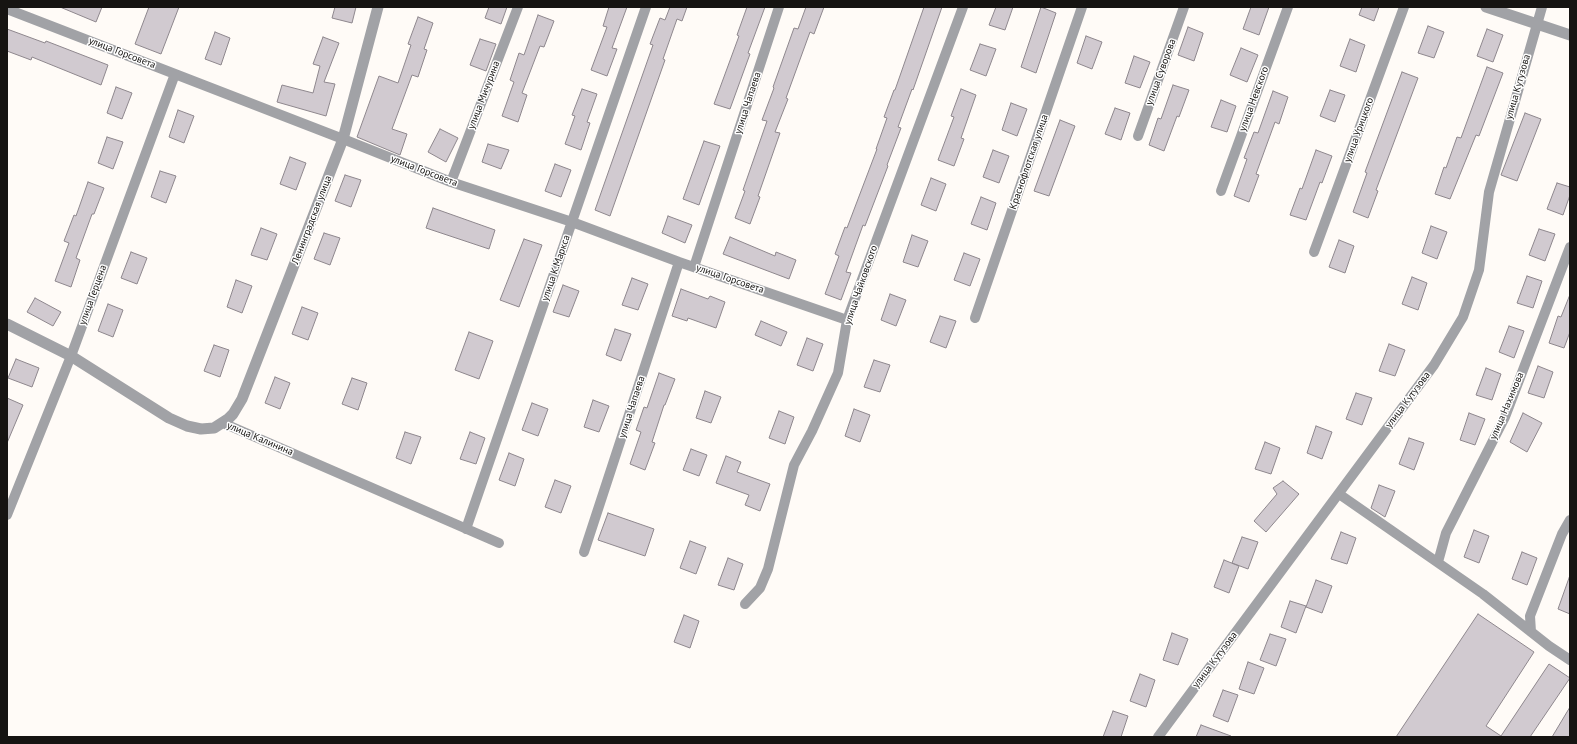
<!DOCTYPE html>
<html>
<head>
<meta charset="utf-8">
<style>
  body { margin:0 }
  #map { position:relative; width:1577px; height:744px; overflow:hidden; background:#fffbf7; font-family:"PT Sans",sans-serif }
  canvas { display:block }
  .frame { position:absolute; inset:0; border:8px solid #161412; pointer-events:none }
</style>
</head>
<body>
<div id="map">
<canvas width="1577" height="744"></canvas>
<div class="frame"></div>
</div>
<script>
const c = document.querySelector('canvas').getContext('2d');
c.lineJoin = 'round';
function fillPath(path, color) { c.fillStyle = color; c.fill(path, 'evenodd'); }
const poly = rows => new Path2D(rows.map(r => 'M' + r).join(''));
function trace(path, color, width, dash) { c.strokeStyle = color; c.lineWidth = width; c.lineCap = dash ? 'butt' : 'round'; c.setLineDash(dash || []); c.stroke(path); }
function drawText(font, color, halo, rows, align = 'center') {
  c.font = font + ' "PT Sans",sans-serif'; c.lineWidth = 3; c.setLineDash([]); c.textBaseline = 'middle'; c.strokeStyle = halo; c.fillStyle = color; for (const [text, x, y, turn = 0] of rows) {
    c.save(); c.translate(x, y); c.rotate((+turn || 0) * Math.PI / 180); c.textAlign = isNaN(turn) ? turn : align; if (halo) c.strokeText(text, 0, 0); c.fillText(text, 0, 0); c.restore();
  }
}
const building = poly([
  [60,7,102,7,96,22,60,7],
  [149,7,179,7,161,54,135,44,149,7],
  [335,7,356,7,352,23,332,18,335,7],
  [489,7,507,7,501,24,485,18,489,7],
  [609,7,627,7,612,48,617,49,607,76,591,70,607,27,603,26,609,7],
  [670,7,687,7,682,21,677,19,663,59,665,60,610,216,595,210,653,45,650,44,660,18,665,20,670,7],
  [747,7,765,7,748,53,750,54,730,109,714,104,739,36,737,35,747,7],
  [806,7,824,7,814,34,810,32,786,98,788,99,775,132,780,133,758,196,760,197,750,224,735,218,745,191,743,190,767,121,762,120,774,88,773,87,794,28,798,29,806,7],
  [924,7,942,7,913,90,912,89,898,127,901,128,887,165,888,166,865,226,863,225,846,272,851,273,841,300,825,294,839,256,835,254,845,227,847,228,877,149,876,149,887,118,884,117,894,90,895,90,924,7],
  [996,7,1013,7,1005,30,989,25,996,7],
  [1041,7,1056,13,1036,73,1021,67,1041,7],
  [1251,7,1269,7,1259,35,1243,29,1251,7],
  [1362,7,1379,7,1374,21,1359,15,1362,7],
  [538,15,554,21,544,47,540,46,522,93,527,95,518,122,502,116,514,82,510,80,519,53,524,55,538,15],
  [418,17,433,23,424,49,427,50,418,77,412,75,392,129,407,134,400,155,357,137,379,76,398,83,411,45,408,44,418,17],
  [1428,26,1444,32,1434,58,1418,53,1428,26],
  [1188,27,1203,33,1203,34,1194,61,1178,55,1188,27],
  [7,29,45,43,46,41,108,65,101,85,32,57,31,60,7,51,7,29],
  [1487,29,1503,35,1493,62,1477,56,1487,29],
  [215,32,230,38,221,65,205,59,215,32],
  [1086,36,1102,42,1092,69,1077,63,1086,36],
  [323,37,339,43,324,82,335,84,326,116,277,102,282,85,313,93,320,66,313,64,323,37],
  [480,39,496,44,486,71,470,65,480,39],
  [1350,39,1365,45,1356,72,1340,66,1350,39],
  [980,44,996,49,986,76,970,70,980,44],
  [1241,48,1258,55,1247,82,1230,75,1241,48],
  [1134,56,1150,62,1140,88,1125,83,1134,56],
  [1487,67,1503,73,1479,136,1476,135,1450,199,1435,194,1444,167,1446,168,1457,137,1461,138,1487,67],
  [1402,72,1418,78,1376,190,1378,191,1368,218,1353,212,1367,173,1365,172,1402,72],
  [1173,85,1189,90,1179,117,1177,116,1164,151,1149,145,1158,118,1161,119,1173,85],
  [116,87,132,93,122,119,107,113,116,87],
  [582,89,597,94,587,122,590,123,581,150,565,144,575,116,572,115,582,89],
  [961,89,976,95,961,138,964,139,954,166,938,160,954,117,951,116,961,89],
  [1330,90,1345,95,1335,122,1320,116,1330,90],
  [1273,91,1288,97,1279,124,1275,122,1256,174,1259,175,1249,202,1234,196,1247,159,1244,158,1254,132,1258,133,1273,91],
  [1221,100,1236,106,1227,132,1211,127,1221,100],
  [1011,103,1027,109,1017,136,1002,130,1011,103],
  [1115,108,1130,113,1121,140,1105,134,1115,108],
  [178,110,194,116,184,143,169,137,178,110],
  [1525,113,1541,119,1517,181,1501,175,1525,113],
  [1060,120,1075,126,1049,196,1034,191,1060,120],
  [440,129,458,138,446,162,428,152,440,129],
  [107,137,123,142,113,169,98,163,107,137],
  [704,141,720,146,699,205,683,199,704,141],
  [488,144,509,150,501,169,482,162,488,144],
  [993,150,1009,156,999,183,983,177,993,150],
  [1316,150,1332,156,1322,183,1320,182,1306,220,1290,215,1300,188,1302,189,1316,150],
  [290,157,306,163,296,190,280,184,290,157],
  [555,164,571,170,561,197,545,191,555,164],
  [160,171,176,176,166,203,151,197,160,171],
  [345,175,361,180,351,207,335,201,345,175],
  [931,178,946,184,936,211,921,205,931,178],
  [88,182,104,188,94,214,92,214,76,258,80,260,71,287,55,281,69,243,64,241,74,215,76,216,88,182],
  [1557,183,1570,187,1570,195,1563,215,1547,209,1557,183],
  [981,197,996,203,987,230,971,224,981,197],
  [433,208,495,230,489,249,426,228,433,208],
  [668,216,692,225,685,243,662,233,668,216],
  [1431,226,1447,232,1437,259,1422,253,1431,226],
  [261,228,277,234,267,260,251,255,261,228],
  [1539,229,1555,234,1545,261,1529,255,1539,229],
  [324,233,340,238,330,265,314,259,324,233],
  [912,235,928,241,918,267,903,262,912,235],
  [730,237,775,256,776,252,796,260,789,279,723,254,730,237],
  [524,239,542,245,519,307,500,300,524,239],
  [1339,240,1354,246,1345,273,1329,267,1339,240],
  [131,252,147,258,137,284,121,278,131,252],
  [964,253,980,259,970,286,954,280,964,253],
  [1527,276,1542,281,1533,308,1517,303,1527,276],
  [1412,277,1427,283,1418,310,1402,304,1412,277],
  [632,278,648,284,638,310,622,305,632,278],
  [236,280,252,286,242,313,227,307,236,280],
  [563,285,579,291,569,317,553,312,563,285],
  [681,289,708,299,710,296,725,302,716,328,688,318,687,321,672,316,681,289],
  [890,294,906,300,896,326,881,320,890,294],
  [1569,297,1570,297,1570,332,1564,348,1549,343,1558,316,1561,317,1569,297],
  [35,298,61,312,53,326,27,312,35,298],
  [108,304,123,310,113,337,98,331,108,304],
  [302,307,318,313,308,340,292,334,302,307],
  [940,316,956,321,946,348,930,342,940,316],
  [761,321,787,332,781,346,755,335,761,321],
  [1509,326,1524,331,1514,358,1499,352,1509,326],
  [615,329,631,334,621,361,606,355,615,329],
  [469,332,493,341,479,379,455,370,469,332],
  [807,338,823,344,813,371,797,365,807,338],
  [1389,344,1405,350,1395,376,1379,371,1389,344],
  [214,345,229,350,220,377,204,371,214,345],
  [16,359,39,368,32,387,8,378,16,359],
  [874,360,890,365,880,392,864,387,874,360],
  [1538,366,1553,372,1544,398,1528,393,1538,366],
  [1486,368,1501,374,1492,400,1476,395,1486,368],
  [659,373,675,379,665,405,664,405,652,442,655,443,645,470,630,464,641,432,636,430,644,407,647,408,659,373],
  [275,377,290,383,280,409,265,403,275,377],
  [352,378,367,383,358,410,342,404,352,378],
  [705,391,721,397,711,423,696,418,705,391],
  [1356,393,1372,398,1362,425,1346,419,1356,393],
  [7,398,23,405,7,443,7,398],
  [593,400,609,406,599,432,584,427,593,400],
  [532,403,548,409,538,436,522,430,532,403],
  [854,409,870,415,860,442,845,436,854,409],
  [779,411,794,417,785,444,769,438,779,411],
  [1469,413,1485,419,1475,445,1460,440,1469,413],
  [1523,413,1542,423,1527,452,1510,442,1523,413],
  [1316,426,1332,432,1322,459,1307,453,1316,426],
  [405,432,421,437,411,464,396,458,405,432],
  [470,432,485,438,476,464,460,459,470,432],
  [1409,438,1424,443,1414,470,1399,464,1409,438],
  [1265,442,1280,448,1271,474,1255,469,1265,442],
  [691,449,707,455,699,476,683,470,691,449],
  [509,453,524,459,515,486,499,480,509,453],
  [726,456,741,462,737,472,770,484,760,511,745,505,749,495,716,483,726,456],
  [555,480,571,486,561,513,545,507,555,480],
  [1283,481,1299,494,1266,532,1254,521,1277,494,1273,488,1283,481],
  [1379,485,1395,491,1385,517,1371,508,1379,485],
  [608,513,654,529,645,556,598,540,608,513],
  [1474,530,1489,536,1479,563,1464,557,1474,530],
  [1341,532,1356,538,1347,564,1331,559,1341,532],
  [1242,537,1258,542,1248,569,1232,563,1242,537],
  [690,541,706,547,696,574,680,568,690,541],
  [1522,552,1537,558,1527,585,1512,579,1522,552],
  [728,558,743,564,734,590,718,585,728,558],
  [1224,560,1239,566,1229,593,1214,587,1224,560],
  [1569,578,1570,579,1570,614,1558,609,1569,578],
  [1316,580,1332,586,1322,613,1306,607,1316,580],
  [1290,601,1306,606,1296,633,1281,627,1290,601],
  [1478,614,1534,652,1486,726,1501,736,1549,664,1570,678,1530,737,1396,737,1478,614],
  [684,615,699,621,690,648,674,642,684,615],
  [1172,633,1188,639,1178,665,1163,660,1172,633],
  [1270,634,1286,639,1276,666,1260,660,1270,634],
  [1248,662,1264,668,1254,694,1239,689,1248,662],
  [1140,674,1155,680,1146,707,1130,701,1140,674],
  [1223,690,1238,695,1228,722,1213,716,1223,690],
  [1570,707,1570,737,1552,737,1570,707],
  [1113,711,1128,716,1121,737,1103,737,1113,711],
  [1201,725,1231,736,1231,737,1196,737,1201,725]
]);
fillPath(building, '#d1cad0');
trace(building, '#8e878d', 1);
trace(poly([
  [7,9,343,139,451,182,572,222,679,262,847,320],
  [1138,136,1184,7],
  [451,182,518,7],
  [1221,191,1288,7],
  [1314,252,1404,7],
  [694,267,779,7],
  [975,318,1082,7],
  [223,423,499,543],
  [1339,494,1483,594,1549,646,1570,660],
  [7,515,71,356,175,74],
  [466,529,646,7],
  [584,552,679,262],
  [1438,562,1446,533,1505,417,1570,247],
  [745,604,760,588,768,569,794,465,812,431,838,373,847,320,963,7],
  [1531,632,1530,616,1562,534,1570,520],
  [1158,737,1434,365,1463,317,1479,270,1489,192,1542,7]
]), '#a1a2a6', 10);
trace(poly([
  [1486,7,1570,35],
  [7,324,71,356,169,418,187,426,201,429,214,428,228,419,233,414,242,399,343,139,378,7]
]), '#a1a2a6', 11);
drawText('10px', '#161412', '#fff', [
  ["улица Горсовета",122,53,21],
  ["улица Суворова",1161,72,-70],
  ["улица Кутузова",1518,87,-74],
  ["улица Мичурина",484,95,-69],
  ["улица Невского",1254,99,-70],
  ["улица Чапаева",748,103,-72],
  ["улица Урицкого",1359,130,-70],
  ["Краснофлотская улица",1029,162,-71],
  ["улица Горсовета",424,171,21],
  ["Ленинградская улица",312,220,-69],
  ["улица К.Маркса",556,268,-71],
  ["улица Горсовета",730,279,19],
  ["улица Чайковского",861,285,-71],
  ["улица Герцена",93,295,-70],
  ["улица Кутузова",1408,400,-53],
  ["улица Нахимова",1507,406,-67],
  ["улица Чапаева",632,407,-72],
  ["улица Калинина",260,439,23],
  ["улица Кутузова",1215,660,-53]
]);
</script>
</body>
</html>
